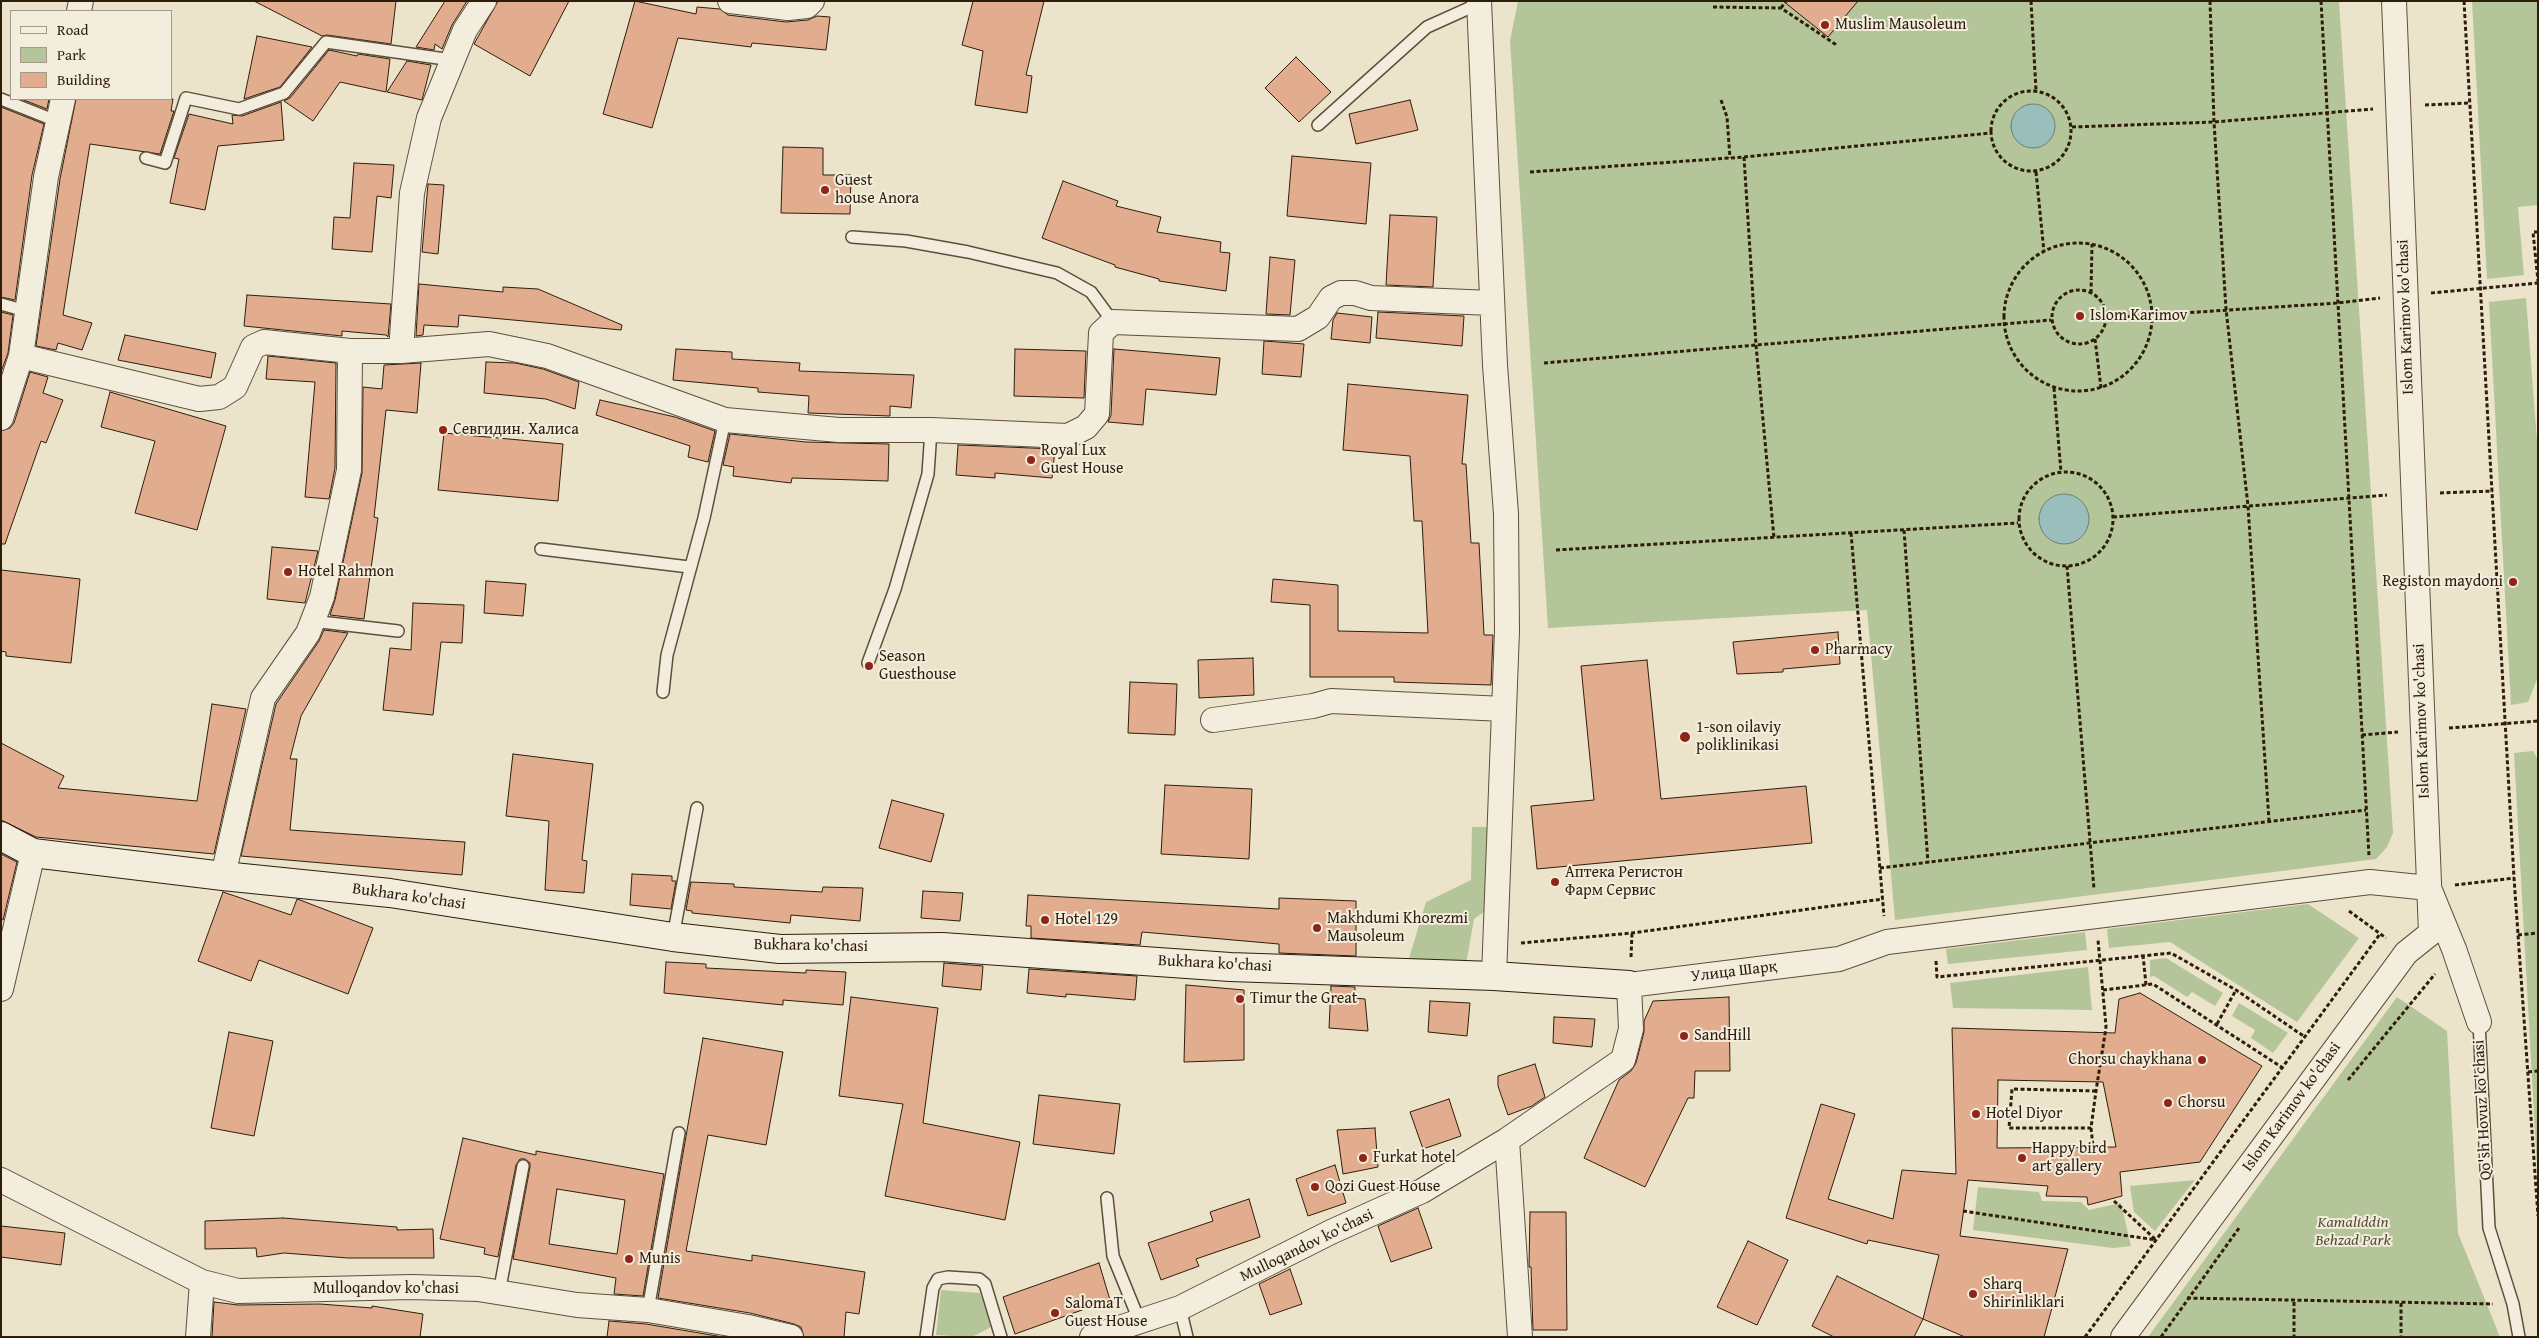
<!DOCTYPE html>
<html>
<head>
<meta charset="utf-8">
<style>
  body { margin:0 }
  #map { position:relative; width:2539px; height:1338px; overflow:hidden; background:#ece4ca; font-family:"Gentium Book Plus",serif }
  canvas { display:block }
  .frame { position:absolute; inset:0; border:2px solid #2f1d0c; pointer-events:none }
  .legend { position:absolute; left:10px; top:10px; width:162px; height:90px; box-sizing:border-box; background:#f3eddd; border:1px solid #a59a89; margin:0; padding:6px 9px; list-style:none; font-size:15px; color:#2f1d0c }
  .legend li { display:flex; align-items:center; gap:10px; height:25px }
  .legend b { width:25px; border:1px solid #a59a89 }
</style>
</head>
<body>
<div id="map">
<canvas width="2539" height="1338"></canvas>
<div class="frame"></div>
<ul class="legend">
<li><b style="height:6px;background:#f3eddd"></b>Road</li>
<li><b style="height:14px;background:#b4c599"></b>Park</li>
<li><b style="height:14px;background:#e2ad8e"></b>Building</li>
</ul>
</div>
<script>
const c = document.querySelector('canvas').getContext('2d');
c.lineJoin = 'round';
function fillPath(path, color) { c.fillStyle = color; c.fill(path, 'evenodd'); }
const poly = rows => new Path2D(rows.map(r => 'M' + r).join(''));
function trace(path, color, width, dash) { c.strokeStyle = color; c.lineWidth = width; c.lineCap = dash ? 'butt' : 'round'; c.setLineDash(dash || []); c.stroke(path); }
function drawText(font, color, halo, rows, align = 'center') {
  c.font = font + ' "Gentium Book Plus",serif'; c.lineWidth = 4; c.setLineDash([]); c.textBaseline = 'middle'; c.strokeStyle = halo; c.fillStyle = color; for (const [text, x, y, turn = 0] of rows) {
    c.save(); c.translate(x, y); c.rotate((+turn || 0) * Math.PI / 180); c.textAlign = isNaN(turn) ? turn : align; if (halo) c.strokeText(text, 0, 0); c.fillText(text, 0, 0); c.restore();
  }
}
fillPath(poly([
  [1518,1,2339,1,2393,833,2387,847,2376,859,1895,920,1867,610,1548,628,1510,41],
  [2472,1,2538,1,2538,205,2518,207,2524,275,2487,279],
  [2526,298,2538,454,2538,677,2528,702,2511,705,2489,302],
  [2533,751,2538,760,2538,1186,2514,753],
  [1472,827,1490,827,1488,909,1474,919,1466,964,1407,965,1426,902,1471,880],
  [2308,904,2359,938,2297,1022,2170,942,2109,948,2107,929],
  [2085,932,2087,950,1948,964,1946,949],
  [2166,958,2223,993,2215,1006,2192,992,2187,997,2154,976,2150,977,2150,960],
  [2088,967,2092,1010,1953,1008,1950,983],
  [2397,997,2447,1031,2458,1233,2500,1337,2148,1337],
  [2239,1003,2288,1033,2273,1053,2251,1038,2255,1030,2232,1016],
  [2195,1180,2155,1231,2134,1212,2130,1186],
  [1978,1187,2039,1192,2042,1201,2081,1202,2089,1210,2121,1203,2131,1246,2113,1248,1973,1230],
  [941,1290,980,1293,991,1327,972,1337,936,1335]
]), '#b4c599');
const water = poly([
  '2011 126a22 22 0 1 1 44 0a22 22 0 1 1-44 0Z',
  '2039 519a25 25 0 1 1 50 0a25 25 0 1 1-50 0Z'
]);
fillPath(water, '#99bebb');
trace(water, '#6f7e75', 1);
const building = poly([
  [254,1,396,1,391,44,327,35,322,36,254,1],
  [445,1,467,1,452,25,442,49,435,44,434,50,416,47,445,1],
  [498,1,569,1,530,76,474,44,498,1],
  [635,1,696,14,697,7,720,9,728,15,786,22,808,20,817,16,830,17,826,50,752,43,751,47,678,38,652,128,603,114,635,1],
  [973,1,1044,1,1026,75,1032,76,1027,113,975,105,983,51,962,45,973,1],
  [1783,1,1858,1,1828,37,1783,1],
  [257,36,312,47,280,87,244,99,257,36],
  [329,50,357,56,358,54,390,59,386,92,340,82,313,121,284,101,290,98,329,50],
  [1296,57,1331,92,1299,122,1265,88,1296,57],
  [407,61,431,65,422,100,387,92,407,61],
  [21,99,49,99,47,109,21,99],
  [76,99,173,99,171,111,174,111,160,154,90,144,63,315,92,323,82,350,58,343,56,350,36,346,60,179,76,99],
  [1410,100,1418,130,1356,144,1349,114,1410,100],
  [281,102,284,140,218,146,205,210,170,203,179,159,174,158,189,114,233,124,232,115,242,116,281,102],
  [1,107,44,124,32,175,15,300,1,297,1,107],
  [783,147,823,148,823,175,851,175,850,214,781,213,783,147],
  [1292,156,1371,163,1366,224,1287,216,1292,156],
  [354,163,394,165,391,198,377,196,372,252,332,249,334,217,350,218,354,163],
  [1063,181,1118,201,1116,206,1161,217,1157,232,1221,242,1220,252,1230,253,1226,291,1159,281,1159,279,1115,267,1115,265,1042,238,1063,181],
  [428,184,444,185,438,254,422,252,428,184],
  [1390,215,1437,217,1433,287,1386,285,1390,215],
  [1270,257,1295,260,1290,315,1266,314,1270,257],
  [419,284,503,292,503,287,538,289,622,325,621,330,459,315,458,327,424,325,423,335,416,336,419,284],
  [247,295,391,304,388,337,386,335,342,331,342,336,244,326,247,295],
  [1,312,13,315,8,353,1,372,1,312],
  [1378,312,1464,316,1462,346,1376,338,1378,312],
  [1337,313,1372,317,1370,343,1331,339,1333,320,1337,313],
  [125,335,216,353,211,378,118,360,125,335],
  [1264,341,1304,344,1301,377,1262,374,1264,341],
  [676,349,732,352,732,359,800,363,799,371,914,375,911,408,890,406,890,416,808,413,809,396,758,392,758,388,673,380,676,349],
  [1015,349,1086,351,1084,398,1014,396,1015,349],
  [1114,349,1220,358,1216,395,1146,389,1143,425,1108,422,1111,415,1114,349],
  [268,356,336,363,335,468,329,499,305,497,315,382,266,379,268,356],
  [486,362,515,363,543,369,579,382,575,409,546,399,484,393,486,362],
  [421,363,417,413,386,410,374,517,378,518,364,619,330,615,335,600,362,473,363,387,382,389,384,365,421,363],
  [30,372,48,377,43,393,63,400,46,443,41,441,5,544,1,544,1,431,10,428,14,423,30,372],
  [1348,384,1468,395,1462,464,1466,464,1471,543,1479,543,1484,635,1493,635,1491,685,1394,682,1394,677,1310,677,1310,605,1271,602,1273,579,1338,585,1338,631,1428,633,1422,521,1414,521,1410,456,1343,450,1348,384],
  [110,392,226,426,197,530,135,513,155,441,101,427,110,392],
  [600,400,675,417,715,431,708,462,688,457,690,446,596,415,600,400],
  [444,433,563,444,558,501,438,490,444,433],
  [730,434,806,442,889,444,888,481,792,478,791,483,733,476,734,467,723,465,730,434],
  [958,445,1055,449,1052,478,995,473,995,478,956,475,958,445],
  [272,547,318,551,305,603,267,599,272,547],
  [1,570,80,579,71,663,6,656,6,652,1,651,1,570],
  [486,581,526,584,523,616,484,613,486,581],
  [413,603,464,605,462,643,441,642,433,715,383,710,390,648,411,650,413,603],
  [324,630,348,633,301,716,290,759,297,759,290,830,465,842,462,875,241,856,276,704,319,641,324,630],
  [1838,632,1840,664,1783,669,1783,672,1737,674,1733,642,1838,632],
  [1253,658,1254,695,1199,698,1198,660,1253,658],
  [1647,660,1661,799,1806,786,1812,843,1537,869,1531,806,1594,800,1581,666,1647,660],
  [1130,682,1177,684,1175,735,1128,733,1130,682],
  [212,704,246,709,214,854,36,837,1,820,1,743,64,776,58,788,197,801,212,704],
  [513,754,593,764,582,860,587,861,584,893,545,890,549,821,506,816,513,754],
  [1165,785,1252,789,1249,859,1161,854,1165,785],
  [892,800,944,814,931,862,879,848,892,800],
  [1,854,17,862,3,920,1,919,1,854],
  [632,874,672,876,672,881,676,881,671,909,630,905,632,874],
  [691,882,734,884,734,887,822,892,823,887,863,888,860,921,791,915,790,923,692,913,692,911,686,910,691,882],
  [923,891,963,893,960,921,921,918,923,891],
  [223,892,291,915,297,899,300,900,373,928,348,994,259,960,251,981,198,961,223,892],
  [1028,895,1279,909,1279,898,1356,901,1356,956,1279,953,1279,944,1142,932,1140,945,1031,938,1031,926,1026,926,1028,895],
  [666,962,706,964,706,968,806,973,806,970,846,972,843,1005,783,1000,783,1005,664,993,666,962],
  [944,963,983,966,981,990,942,986,944,963],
  [1029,969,1137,976,1135,1000,1066,994,1066,997,1027,993,1029,969],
  [1186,985,1244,990,1244,1060,1184,1062,1186,985],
  [1331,986,1355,987,1355,998,1365,999,1368,1031,1329,1028,1331,986],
  [2140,993,2262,1066,2200,1162,2120,1172,2122,1196,2088,1205,2087,1197,2046,1196,2048,1186,1968,1180,1960,1236,2068,1249,2044,1337,1965,1337,1923,1319,1939,1255,1868,1240,1867,1244,1786,1218,1821,1104,1855,1114,1828,1199,1893,1219,1902,1170,1956,1174,1952,1028,2115,1033,2119,999,2140,993],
  [1998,1080,2103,1082,2116,1147,1997,1148,1998,1080],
  [851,997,938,1008,923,1123,1020,1142,1005,1220,885,1196,903,1104,839,1096,851,997],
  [1729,997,1730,1071,1695,1071,1694,1098,1688,1098,1645,1187,1584,1158,1619,1080,1631,1071,1636,1063,1644,1032,1644,1021,1653,1001,1729,997],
  [1430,1001,1470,1003,1467,1036,1428,1032,1430,1001],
  [1554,1017,1595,1019,1592,1047,1553,1043,1554,1017],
  [229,1032,273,1041,254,1136,211,1128,229,1032],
  [703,1038,783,1052,766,1145,708,1135,686,1251,752,1261,752,1255,865,1272,859,1314,846,1312,844,1337,804,1337,801,1327,794,1324,750,1313,658,1298,703,1038],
  [1535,1064,1545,1097,1532,1106,1508,1115,1498,1086,1498,1076,1535,1064],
  [1039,1095,1120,1104,1114,1154,1033,1144,1039,1095],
  [1449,1099,1461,1136,1423,1149,1410,1112,1449,1099],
  [1375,1128,1378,1167,1343,1174,1337,1130,1375,1128],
  [463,1138,536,1155,536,1151,664,1174,643,1296,614,1294,616,1278,513,1259,530,1167,530,1163,525,1159,520,1159,516,1165,498,1257,484,1254,485,1248,440,1239,463,1138],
  [557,1189,625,1200,617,1254,549,1244,557,1189],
  [1335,1165,1346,1203,1308,1216,1296,1179,1335,1165],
  [1249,1199,1260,1237,1196,1259,1199,1266,1161,1280,1148,1243,1213,1221,1210,1212,1249,1199],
  [1418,1208,1432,1248,1391,1262,1378,1226,1418,1208],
  [1530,1212,1566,1212,1567,1330,1533,1330,1531,1267,1529,1267,1530,1212],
  [283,1218,397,1227,397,1230,433,1229,434,1258,348,1258,284,1253,257,1257,256,1248,205,1249,205,1221,283,1218],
  [1,1226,65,1233,61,1265,1,1257,1,1226],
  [1748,1241,1788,1260,1757,1325,1717,1307,1748,1241],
  [1099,1263,1110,1300,1015,1334,1003,1297,1099,1263],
  [1290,1269,1302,1304,1270,1315,1259,1284,1290,1269],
  [1837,1276,1923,1319,1914,1337,1834,1337,1812,1326,1837,1276],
  [214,1302,238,1305,320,1304,372,1308,372,1306,423,1314,420,1337,212,1337,214,1302],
  [609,1321,646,1324,723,1337,607,1337,609,1321]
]);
fillPath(building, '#e2ad8e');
trace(building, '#2f1d0c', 1);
const lane = poly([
  [1,99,59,122],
  [1318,125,1427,27,1478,4,1476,2],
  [146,158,165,163,186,98,239,109,284,93,326,42,452,60],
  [852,237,906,241,968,252,1057,273,1091,292,1113,322],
  [1,304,26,311],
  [541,549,689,567],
  [312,621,398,631],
  [868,663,895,589,928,474,931,430],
  [663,692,667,655,704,518,725,420],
  [673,937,697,808],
  [2479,1022,2489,1228,2513,1304,2519,1337],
  [1107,1198,1113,1256,1139,1320],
  [499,1293,523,1166],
  [1180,1308,1187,1337],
  [648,1310,679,1133],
  [926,1337,933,1288,938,1279,948,1277,979,1279,985,1284,1001,1337]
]);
const street = poly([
  [730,1,788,8,807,6,812,1],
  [1479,1,1495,365,1506,514,1507,631,1494,976],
  [79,11,81,1],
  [401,351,412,193,429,118,465,30,484,1],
  [21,356,199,399,219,397,235,387,253,347,264,342,350,351,401,351,489,344,547,356,725,420,839,430,931,430,1068,436,1086,427,1097,414,1101,333,1113,322,1298,329,1318,317,1331,298,1341,293,1355,293,1371,298,1492,303],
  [1,418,21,356,46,177,63,99],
  [1213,720,1313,706,1331,701,1504,709],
  [223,876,263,698,308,633,322,597,349,470,350,351],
  [1,989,33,853],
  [1507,1140,1520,1337],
  [1,1180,202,1282,238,1291,412,1287,478,1289,577,1305,648,1310,748,1327,791,1337],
  [198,1337,202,1282],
  [1092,1337,1180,1308,1331,1232,1422,1191,1507,1140,1623,1060,1631,1029,1629,985,1839,959,1887,942,2370,882,2429,888,2454,949,2479,1022],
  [2123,1337,2398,964,2406,953,2431,933,2394,1]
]);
const secondary = poly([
  [1,836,33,853,223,876,390,893,673,937,780,949,942,947,1230,967,1494,976,1629,985]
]);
trace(lane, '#5e4f3c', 14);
trace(street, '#5e4f3c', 26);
trace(secondary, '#2f1d0c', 30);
trace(poly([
  [2031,1,2036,90],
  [2210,1,2214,122,2226,309,2248,506,2269,821],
  [2321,1,2369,856],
  [2464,1,2514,878,2538,1216],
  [1713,7,1781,8,1838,46],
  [1781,8,1786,1],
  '1991 131a40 40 0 1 1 80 0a40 40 0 1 1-80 0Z',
  [1721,100,1727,117,1730,158],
  [2425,105,2469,103],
  [2072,127,2214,122,2373,109],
  [1744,157,1756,345,1774,538],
  [1530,172,1744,157,1991,133],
  [2036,172,2044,252],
  [2538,232,2533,232,2538,281],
  '2004 317a74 74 0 1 1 148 0a74 74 0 1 1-148 0Z',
  '2052 317a27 27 0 1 1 54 0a27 27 0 1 1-54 0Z',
  [2091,293,2092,244],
  [2431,293,2538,283],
  [2106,318,2338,303,2380,298],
  [2095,339,2101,388],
  [1544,363,2051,320],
  [2054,388,2061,472],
  '2019 519a47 47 0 1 1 94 0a47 47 0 1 1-94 0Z',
  [2440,493,2493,491],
  [2113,517,2387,495],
  [1904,530,1928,863],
  [1851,533,1884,916],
  [1556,550,2018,523],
  [2067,566,2094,889],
  [2449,728,2538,721],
  [2362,735,2398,732],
  [1880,868,2366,810],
  [2455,885,2514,878],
  [2349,911,2386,938],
  [2518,935,2538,933],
  [1521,943,1632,933,1883,899],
  [2143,955,2146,985],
  [1631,957,1632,933],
  [1936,961,1937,977,2171,953,2236,990,2305,1037],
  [2103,990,2153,984,2283,1068],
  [2217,1024,2236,990],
  [2528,1072,2538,1071],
  [2348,1080,2435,974],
  [2096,1091,2012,1089,2009,1128,2091,1128,2096,1091,2105,1034,2106,1026,2098,940],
  [2091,1128,2093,1146],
  [2114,1201,2156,1240],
  [1963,1211,2156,1240],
  [2187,1298,2493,1304],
  [2294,1302,2294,1337],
  [2401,1303,2401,1337],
  [2085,1337,2380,934],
  [2161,1337,2239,1228]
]), '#2f1d0c', 3, [4, 2.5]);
trace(lane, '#f3eddd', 11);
trace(street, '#f3eddd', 24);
trace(secondary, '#f3eddd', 28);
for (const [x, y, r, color] of [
  [1825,25,5,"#8f2418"],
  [825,190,5,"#8f2418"],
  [2080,316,5,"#8f2418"],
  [443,430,5,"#8f2418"],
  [1031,460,5,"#8f2418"],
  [288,572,5,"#8f2418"],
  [2513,582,5,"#8f2418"],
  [1815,650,5,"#8f2418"],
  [869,666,5,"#8f2418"],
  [1685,737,6,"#8f2418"],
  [1555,882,5,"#8f2418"],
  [1045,920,5,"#8f2418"],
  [1317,928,5,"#8f2418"],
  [1240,999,5,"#8f2418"],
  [1684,1036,5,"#8f2418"],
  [2202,1060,5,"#8f2418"],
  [2168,1103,5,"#8f2418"],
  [1976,1114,5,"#8f2418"],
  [1363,1158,5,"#8f2418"],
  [2022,1158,5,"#8f2418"],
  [1315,1187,5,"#8f2418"],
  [629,1259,5,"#8f2418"],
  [1973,1294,5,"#8f2418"],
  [1055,1313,5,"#8f2418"]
]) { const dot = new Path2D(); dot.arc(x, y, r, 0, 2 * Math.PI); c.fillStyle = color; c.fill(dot); trace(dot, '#f3eddd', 2); }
drawText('16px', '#2f1d0c', '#f3eddd', [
  ["Muslim Mausoleum",1835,25],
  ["Guest",835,181],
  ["house Anora",835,199],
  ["Islom Karimov",2090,316],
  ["Севгидин. Халиса",453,430],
  ["Royal Lux",1041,451],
  ["Guest House",1041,469],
  ["Hotel Rahmon",298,572],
  ["Registon maydoni",2503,582,"right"],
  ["Pharmacy",1825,650],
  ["Season",879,657],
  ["Guesthouse",879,675],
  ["1-son oilaviy",1696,728],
  ["poliklinikasi",1696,746],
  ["Аптека Регистон",1565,873],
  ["Фарм Сервис",1565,891],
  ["Makhdumi Khorezmi",1327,919],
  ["Mausoleum",1327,937],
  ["Hotel 129",1055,920],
  ["Timur the Great",1250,999],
  ["SandHill",1694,1036],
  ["Chorsu chaykhana",2192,1060,"right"],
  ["Chorsu",2178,1103],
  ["Hotel Diyor",1986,1114],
  ["Happy bird",2032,1149],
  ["art gallery",2032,1167],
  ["Furkat hotel",1373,1158],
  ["Qozi Guest House",1325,1187],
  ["Munis",639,1259],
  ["Sharq",1983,1285],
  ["Shirinliklari",1983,1303],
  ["SalomaT",1065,1304],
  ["Guest House",1065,1322]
], 'left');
drawText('16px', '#2f1d0c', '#f3eddd', [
  ["Islom Karimov ko'chasi",2406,317,-92],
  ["Islom Karimov ko'chasi",2422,721,-92],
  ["Bukhara ko'chasi",409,897,8],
  ["Bukhara ko'chasi",811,946,1],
  ["Bukhara ko'chasi",1215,964,3],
  ["Улица Шарқ",1734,972,-7],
  ["Islom Karimov ko'chasi",2292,1107,-54],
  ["Qo'sh Hovuz ko'chasi",2483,1110,-93],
  ["Mulloqandov ko'chasi",1307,1246,-26],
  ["Mulloqandov ko'chasi",386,1289]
]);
drawText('italic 16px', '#574f36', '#f3eddd', [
  ["Kamaliddin",2353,1223],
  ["Behzad Park",2353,1241]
]);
</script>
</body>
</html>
